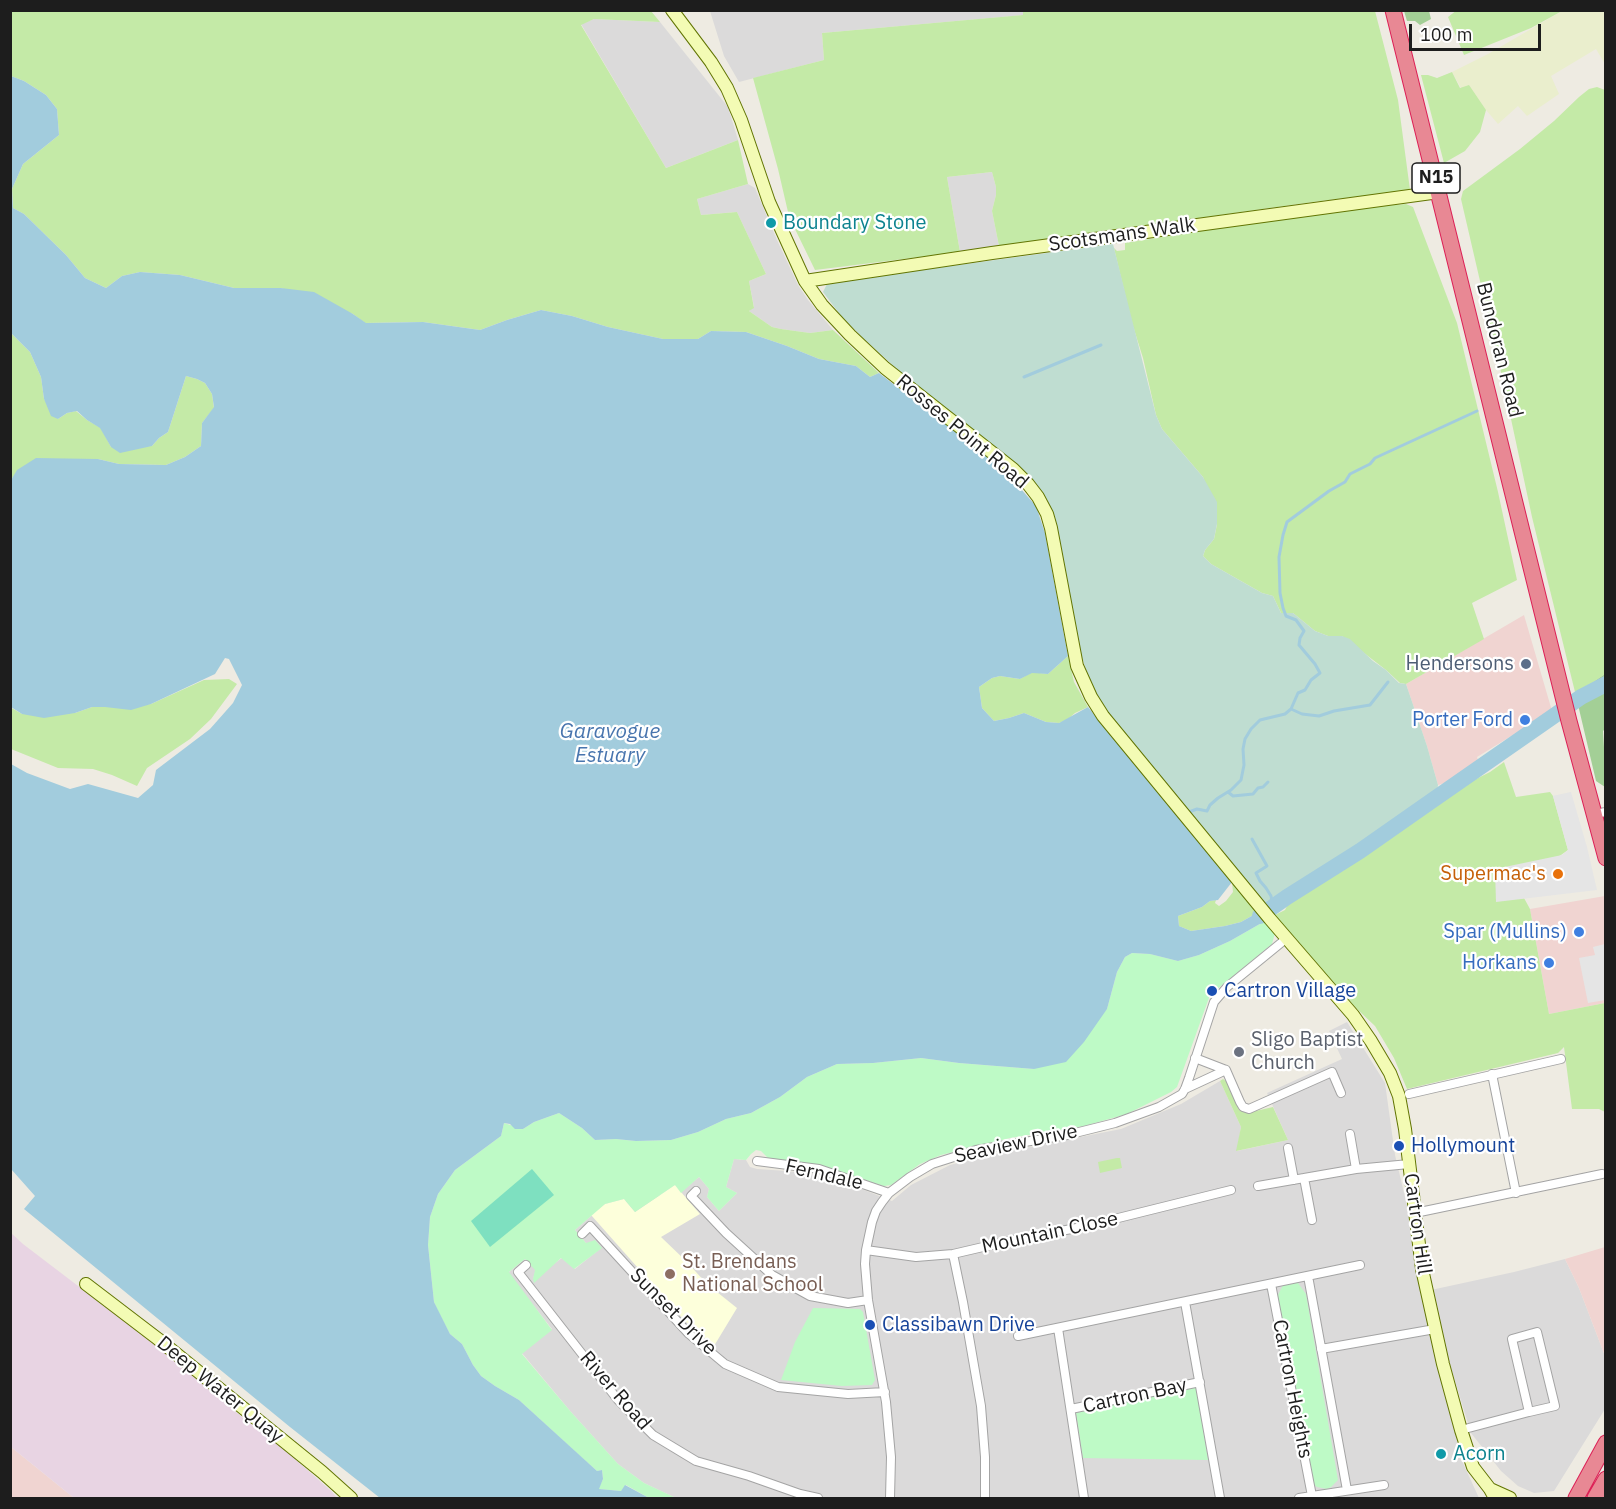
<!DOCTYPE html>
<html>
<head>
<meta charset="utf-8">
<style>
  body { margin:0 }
  #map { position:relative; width:1616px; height:1509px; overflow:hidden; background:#eeebe2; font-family:"IBM Plex Sans",sans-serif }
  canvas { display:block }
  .frame { position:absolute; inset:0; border:12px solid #1d1d1d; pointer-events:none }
  .scale { position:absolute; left:1409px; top:24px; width:132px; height:27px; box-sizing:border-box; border:3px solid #1d1d1d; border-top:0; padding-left:8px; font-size:18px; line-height:21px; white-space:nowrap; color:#1d1d1d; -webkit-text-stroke:4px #fff; paint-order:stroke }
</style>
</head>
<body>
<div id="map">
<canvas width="1616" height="1509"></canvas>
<div class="frame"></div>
<div class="scale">100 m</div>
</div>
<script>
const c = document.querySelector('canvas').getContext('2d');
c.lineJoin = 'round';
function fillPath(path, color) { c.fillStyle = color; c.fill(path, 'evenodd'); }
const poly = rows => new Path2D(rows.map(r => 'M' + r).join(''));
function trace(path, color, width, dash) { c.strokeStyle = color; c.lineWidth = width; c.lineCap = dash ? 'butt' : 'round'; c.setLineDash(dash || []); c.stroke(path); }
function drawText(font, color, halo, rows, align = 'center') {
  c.font = font + ' "IBM Plex Sans",sans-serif'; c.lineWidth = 4.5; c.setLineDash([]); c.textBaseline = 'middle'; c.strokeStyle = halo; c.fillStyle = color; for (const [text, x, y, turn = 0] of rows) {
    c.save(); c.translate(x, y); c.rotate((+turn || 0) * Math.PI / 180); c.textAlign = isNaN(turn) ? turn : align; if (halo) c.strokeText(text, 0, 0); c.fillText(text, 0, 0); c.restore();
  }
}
fillPath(poly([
  [1023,10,1024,15,822,33,824,60,739,82,724,56,710,11],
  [594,19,660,22,728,107,738,140,666,168,581,24],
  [992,172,996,187,996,195,992,211,999,246,960,252,947,177],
  [748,184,755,188,777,240,798,285,808,300,833,330,810,333,781,329,772,327,749,311,754,307,749,281,766,274,737,212,701,215,697,199],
  [1347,1022,1385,1083,1395,1155,1408,1210,1413,1246,1426,1314,1462,1461,1479,1498,676,1498,644,1483,618,1464,571,1412,522,1353,552,1329,508,1273,525,1259,536,1270,533,1279,562,1258,575,1269,601,1248,586,1243,575,1230,605,1204,681,1192,699,1177,709,1189,707,1197,719,1211,737,1193,726,1187,734,1159,746,1160,750,1167,757,1169,787,1171,812,1174,844,1182,892,1201,911,1185,950,1165,989,1155,1121,1129,1181,1104,1220,1081,1241,1127,1237,1151,1288,1140,1267,1093,1342,1059,1329,1031],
  [1565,1259,1579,1288,1605,1356,1605,1409,1554,1491,1534,1493,1518,1486,1501,1471,1471,1433,1445,1349,1431,1290,1514,1272]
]), '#dbdada');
fillPath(poly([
  [1524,615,1552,711,1477,757,1479,763,1454,780,1438,785,1427,746,1406,684],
  [1605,896,1605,1003,1549,1014,1530,909],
  [1605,1247,1606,1247,1605,1356,1579,1288,1565,1259],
  [11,1447,74,1498,11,1498]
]), '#f0d4d1');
fillPath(poly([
  [10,1232,23,1244,166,1353,236,1412,286,1451,331,1491,337,1498,74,1498,11,1447]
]), '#e8d4e3');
fillPath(poly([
  [675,1185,700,1214,661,1237,685,1260,707,1284,737,1308,714,1346,685,1321,591,1215,605,1204,624,1199,635,1212]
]), '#fdffdb');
fillPath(poly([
  [1562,11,1605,11,1605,64,1596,49,1551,76,1559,94,1527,116,1518,106,1498,124,1486,110,1461,88,1452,72,1488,54]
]), '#eaeecd');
fillPath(poly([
  [1457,10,1562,10,1562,11,1531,28,1464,55,1448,17],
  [11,11,651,11,660,22,594,19,581,25,666,168,738,140,748,184,697,199,701,215,737,212,766,274,749,281,754,308,749,311,772,327,781,329,810,333,833,330,879,373,870,377,856,366,819,359,787,346,746,332,711,331,698,339,663,339,608,327,572,316,541,310,507,320,480,330,423,322,365,323,353,314,281,288,234,288,180,275,140,272,122,276,106,288,85,278,66,255,24,214,13,208,12,189,23,164,59,135,57,109,46,95,24,81,11,76],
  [1023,11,1375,11,1398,100,1410,190,1313,202,999,246,992,211,996,195,996,187,992,172,947,177,960,252,815,270,794,227,788,212,778,169,753,78,824,60,822,33,1023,15],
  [1452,72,1460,88,1469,85,1486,110,1480,132,1465,151,1444,163,1421,75,1428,75,1437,78],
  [1597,87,1605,90,1605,674,1592,683,1575,692,1532,517,1499,363,1461,199,1463,191,1520,149,1554,121,1579,97,1589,89],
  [1406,204,1413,207,1457,323,1498,492,1517,580,1472,603,1484,639,1406,684,1400,683,1386,670,1342,636,1328,636,1315,631,1293,613,1281,613,1273,596,1262,593,1211,564,1203,556,1205,550,1214,539,1217,524,1203,477,1162,429,1156,415,1143,358,1131,320,1113,244,1114,248,1117,251,1125,250,1125,243,1256,222,1381,206],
  [11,333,30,352,41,377,44,399,58,419,67,413,76,411,87,420,101,428,111,447,152,446,159,438,168,432,186,376,197,379,205,383,212,394,214,408,202,423,201,446,185,457,166,465,119,464,98,459,18,470,11,480],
  [1068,656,1074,682,1088,707,1075,713,1068,719,1059,723,1046,722,1024,713,1009,718,994,721,982,708,979,687,992,678,1000,676,1020,679,1032,672,1048,674],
  [229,679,237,684,211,719,190,739,147,768,137,786,112,775,93,769,58,768,11,749,10,707,22,714,75,713,92,707,151,704,204,680],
  [1504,762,1516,797,1550,792,1553,796,1568,850,1496,901,1524,898,1530,909,1549,1014,1605,1003,1605,1112,1599,1109,1572,1109,1564,1047,1558,1053,1407,1089,1394,1058,1375,1026,1356,1008,1275,915,1285,910,1289,902,1329,878,1344,870,1355,860,1384,841,1448,793,1490,772],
  [1232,882,1257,913,1241,922,1225,926,1191,931,1179,926,1178,916,1202,907,1210,901,1216,900,1215,903,1219,906,1226,901,1233,892],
  [1223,1079,1226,1081,1239,1110,1247,1113,1273,1107,1288,1140,1236,1151,1241,1127,1220,1081],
  [1117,1158,1120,1158,1122,1168,1100,1173,1098,1162]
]), '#c4eaa7');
fillPath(poly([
  [1404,11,1429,11,1431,19,1420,25,1415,21,1407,21],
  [1605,674,1606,728,1603,731,1604,747,1606,751,1605,787,1596,781,1575,692,1592,683]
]), '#a3cf96');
fillPath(poly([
  [1113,244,1156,415,1162,429,1203,477,1217,502,1217,524,1214,539,1205,550,1203,556,1211,564,1262,593,1273,596,1281,613,1293,613,1315,631,1328,636,1342,636,1350,639,1373,661,1386,670,1399,683,1406,684,1427,746,1438,785,1437,792,1357,852,1297,884,1294,889,1267,908,1112,719,1095,692,1088,677,1079,647,1046,501,923,393,863,338,841,316,823,292,827,284,833,282]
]), '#bfddd1');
fillPath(poly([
  [1265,921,1275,933,1272,944,1210,995,1177,1087,1171,1092,1127,1114,1084,1126,1010,1138,941,1155,920,1164,891,1185,884,1186,821,1166,769,1159,761,1151,756,1150,751,1154,746,1160,734,1159,726,1187,737,1193,719,1211,707,1197,709,1189,699,1177,681,1193,675,1185,635,1212,624,1199,605,1204,575,1230,586,1243,595,1240,602,1248,574,1269,561,1258,534,1283,533,1279,535,1270,525,1259,509,1272,552,1330,522,1354,571,1412,618,1464,644,1483,676,1498,649,1498,626,1485,621,1491,598,1489,603,1479,602,1470,597,1471,579,1455,519,1400,495,1386,481,1376,473,1365,462,1344,450,1334,439,1313,434,1302,428,1245,430,1217,438,1194,455,1170,501,1136,504,1123,523,1129,534,1122,559,1113,582,1128,595,1140,616,1139,636,1141,671,1140,698,1132,726,1119,751,1113,780,1097,807,1077,837,1064,873,1063,921,1058,959,1063,1034,1069,1107,1009,1117,972,1125,957,1132,953,1150,954,1178,961,1199,955,1230,941],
  [1293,1282,1298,1283,1306,1294,1338,1480,1331,1487,1327,1489,1317,1487,1313,1484,1277,1297,1283,1285],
  [813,1308,860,1309,863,1312,875,1380,872,1385,842,1386,781,1380,795,1342],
  [1196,1386,1208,1460,1083,1458,1076,1413]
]), '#befac6');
fillPath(poly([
  [532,1169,554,1195,490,1247,471,1221]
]), '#7ee0c0');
fillPath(poly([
  [1571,792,1587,847,1597,890,1496,902,1495,869,1562,855,1568,850,1553,796],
  [1605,944,1605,1000,1588,1003,1579,958,1595,955,1593,947]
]), '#e5e5e5');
fillPath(poly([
  [11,76,24,81,46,95,57,109,59,135,23,164,12,189,13,208,24,214,66,255,85,278,106,288,122,276,140,272,180,275,234,288,281,288,314,292,353,314,366,323,423,322,480,330,507,320,541,310,572,316,608,327,663,339,698,339,711,331,746,332,787,346,819,359,856,366,870,377,879,373,979,450,1012,479,1036,506,1045,533,1068,656,1048,674,1032,673,1020,679,1000,676,992,678,979,687,982,708,994,721,1009,718,1024,713,1046,722,1059,723,1088,707,1232,882,1218,900,1210,901,1202,907,1178,916,1179,926,1191,931,1225,926,1241,922,1257,913,1265,921,1230,941,1199,955,1178,961,1150,954,1132,953,1125,957,1117,972,1107,1009,1084,1042,1066,1062,1034,1069,959,1063,921,1058,873,1063,837,1064,807,1077,780,1097,751,1113,726,1119,698,1132,671,1140,636,1141,616,1139,595,1140,582,1128,559,1113,534,1122,523,1129,515,1129,510,1124,504,1123,501,1136,455,1170,438,1194,430,1217,428,1245,434,1302,450,1334,462,1344,473,1365,481,1376,495,1386,519,1400,597,1471,602,1470,603,1479,599,1489,621,1491,625,1485,649,1498,380,1498,290,1427,24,1209,35,1196,11,1169,11,764,27,773,70,789,88,784,138,798,153,785,156,770,210,729,233,703,242,685,229,659,225,658,215,674,151,704,131,710,105,707,92,707,75,713,44,718,22,714,11,707,11,480,17,470,36,458,98,459,119,464,166,465,185,457,201,446,202,423,214,407,212,394,205,383,197,379,186,376,168,432,159,438,152,446,120,453,111,447,100,428,87,420,77,411,67,413,58,419,51,416,44,399,41,377,30,352,11,333]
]), '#a2ccdd');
trace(poly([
  [1024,377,1101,345],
  [1291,709,1302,714,1319,716,1334,711,1370,705,1388,682],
  [1228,792,1233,796,1253,794,1258,788,1263,787,1268,782],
  [1189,812,1197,809,1207,811,1210,805,1218,798,1231,790,1241,780,1244,765,1243,749,1245,739,1251,729,1260,720,1285,714,1291,709,1298,693,1305,690,1311,680,1320,673,1315,664,1299,645,1300,638,1304,631,1296,620,1286,616,1283,608,1280,593,1279,557,1283,535,1287,522,1329,491,1345,482,1350,474,1370,464,1375,458,1477,411],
  [1252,839,1267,866,1256,873,1260,881,1266,888,1271,896,1273,907]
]), '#a2ccdd', 3);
trace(poly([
  [1260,916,1287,897,1360,851,1430,802,1581,697,1606,684]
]), '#a2ccdd', 16);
const street = poly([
  [1593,814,1606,812],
  [1195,1058,1226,1070,1240,1102,1243,1107,1249,1109,1332,1072,1341,1093],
  [1492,1074,1516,1193],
  [1185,1089,1226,1070],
  [1409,1094,1561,1059],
  [1350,1134,1356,1169],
  [1288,1148,1294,1180],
  [757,1161,819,1169,889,1193],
  [1304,1178,1312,1220],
  [1258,1186,1356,1169,1409,1164],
  [696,1191,691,1196,726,1233,772,1275,810,1296,848,1303,868,1300],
  [1415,1213,1602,1174],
  [582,1234,590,1226,689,1334,725,1364,778,1387,848,1394,885,1392],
  [866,1250,916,1257,953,1254,1013,1240,1082,1227,1231,1190],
  [953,1254,963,1302,981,1406,985,1457,985,1498],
  [526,1265,518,1272,618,1400,653,1435,696,1461,749,1476,800,1494,818,1498],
  [1308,1276,1347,1490],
  [1271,1284,1312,1496],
  [1185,1302,1220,1498],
  [1058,1328,1084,1498],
  [1018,1336,1360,1265],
  [1321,1349,1435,1329],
  [1071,1409,1200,1382],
  [1461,1430,1529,1412,1512,1339,1537,1332,1555,1406,1529,1412],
  [890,1498,891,1457,886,1402,868,1300,865,1264,866,1250,872,1222,876,1211,882,1202,889,1193,910,1177,932,1164,976,1150,1067,1135,1115,1123,1159,1107,1182,1094,1185,1089,1189,1078,1214,1002,1227,987,1287,938],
  [1299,1498,1384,1485]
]);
const secondary = poly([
  [672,10,711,62,727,88,741,120,769,202,805,281,822,305,850,335,885,368,1013,469,1028,484,1038,497,1047,514,1051,528,1077,666,1091,697,1103,716,1270,919,1353,1015,1371,1041,1390,1073,1399,1096,1405,1129,1422,1269,1443,1364,1461,1430,1473,1467,1490,1489,1495,1498],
  [805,281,992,253,1439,192],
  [86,1284,158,1339,322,1472,351,1498],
  [1490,1489,1510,1498]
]);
const highway = poly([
  [1393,10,1569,721,1606,858],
  [1576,1498,1606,1443],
  [1595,1498,1606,1479]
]);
trace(street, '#a4a4a4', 10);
trace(secondary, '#627503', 14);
trace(highway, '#dc2056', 17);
trace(street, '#fff', 8);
trace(secondary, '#f3fbb4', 12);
trace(highway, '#e88894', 15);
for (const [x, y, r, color] of [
  [771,223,6,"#0f9aa8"],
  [1526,664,6,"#5c6f8a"],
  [1525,720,6,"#3f7fe0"],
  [1558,874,6,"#e8710a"],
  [1579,932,6,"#3f7fe0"],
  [1549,963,6,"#3f7fe0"],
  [1212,991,6,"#1a4fb4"],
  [1239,1052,6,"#6b7280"],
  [1399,1146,6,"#1a4fb4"],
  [670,1274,6,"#8d6e63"],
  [870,1325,6,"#1a4fb4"],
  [1441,1454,6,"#0f9aa8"]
]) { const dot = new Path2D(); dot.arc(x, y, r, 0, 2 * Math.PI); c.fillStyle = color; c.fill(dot); trace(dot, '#fff', 2); }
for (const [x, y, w] of [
  [1436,178,48]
]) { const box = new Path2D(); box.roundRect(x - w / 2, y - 15, w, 30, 4.5); c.fillStyle = '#fff'; c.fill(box); trace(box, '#1d1d1d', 1.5); }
drawText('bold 18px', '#1d1d1d', null, [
  ["N15",1436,178]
]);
drawText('20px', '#0d838f', '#fff', [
  ["Boundary Stone",783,223],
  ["Acorn",1453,1454]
], 'left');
drawText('20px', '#1d1d1d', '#fff', [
  ["Scotsmans Walk",1122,235,-8],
  ["Bundoran Road",1499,350,76],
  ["Rosses Point Road",962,432,40],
  ["Seaview Drive",1016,1144,-12],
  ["Ferndale",824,1175,13],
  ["Cartron Hill",1417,1224,82],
  ["Mountain Close",1050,1233,-12],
  ["Sunset Drive",673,1312,45],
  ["Cartron Heights",1292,1389,79],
  ["Deep Water Quay",220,1390,39],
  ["River Road",615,1391,49],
  ["Cartron Bay",1135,1396,-12]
]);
drawText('20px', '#4e5e75', '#fff', [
  ["Hendersons",1514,664]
], 'right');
drawText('20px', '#366cbe', '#fff', [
  ["Porter Ford",1513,720],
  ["Spar (Mullins)",1567,932],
  ["Horkans",1537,963]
], 'right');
drawText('20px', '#c56008', '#fff', [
  ["Supermac's",1546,874]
], 'right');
drawText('20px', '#164399', '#fff', [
  ["Cartron Village",1224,991],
  ["Hollymount",1411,1146],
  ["Classibawn Drive",882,1325]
], 'left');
drawText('20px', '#5b616d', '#fff', [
  ["Sligo Baptist",1251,1040],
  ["Church",1251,1063]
], 'left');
drawText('20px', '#785e54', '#fff', [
  ["St. Brendans",682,1262],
  ["National School",682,1285]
], 'left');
drawText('italic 21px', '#4875ae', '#fff', [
  ["Garavogue",610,732],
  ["Estuary",610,756]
]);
</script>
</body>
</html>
